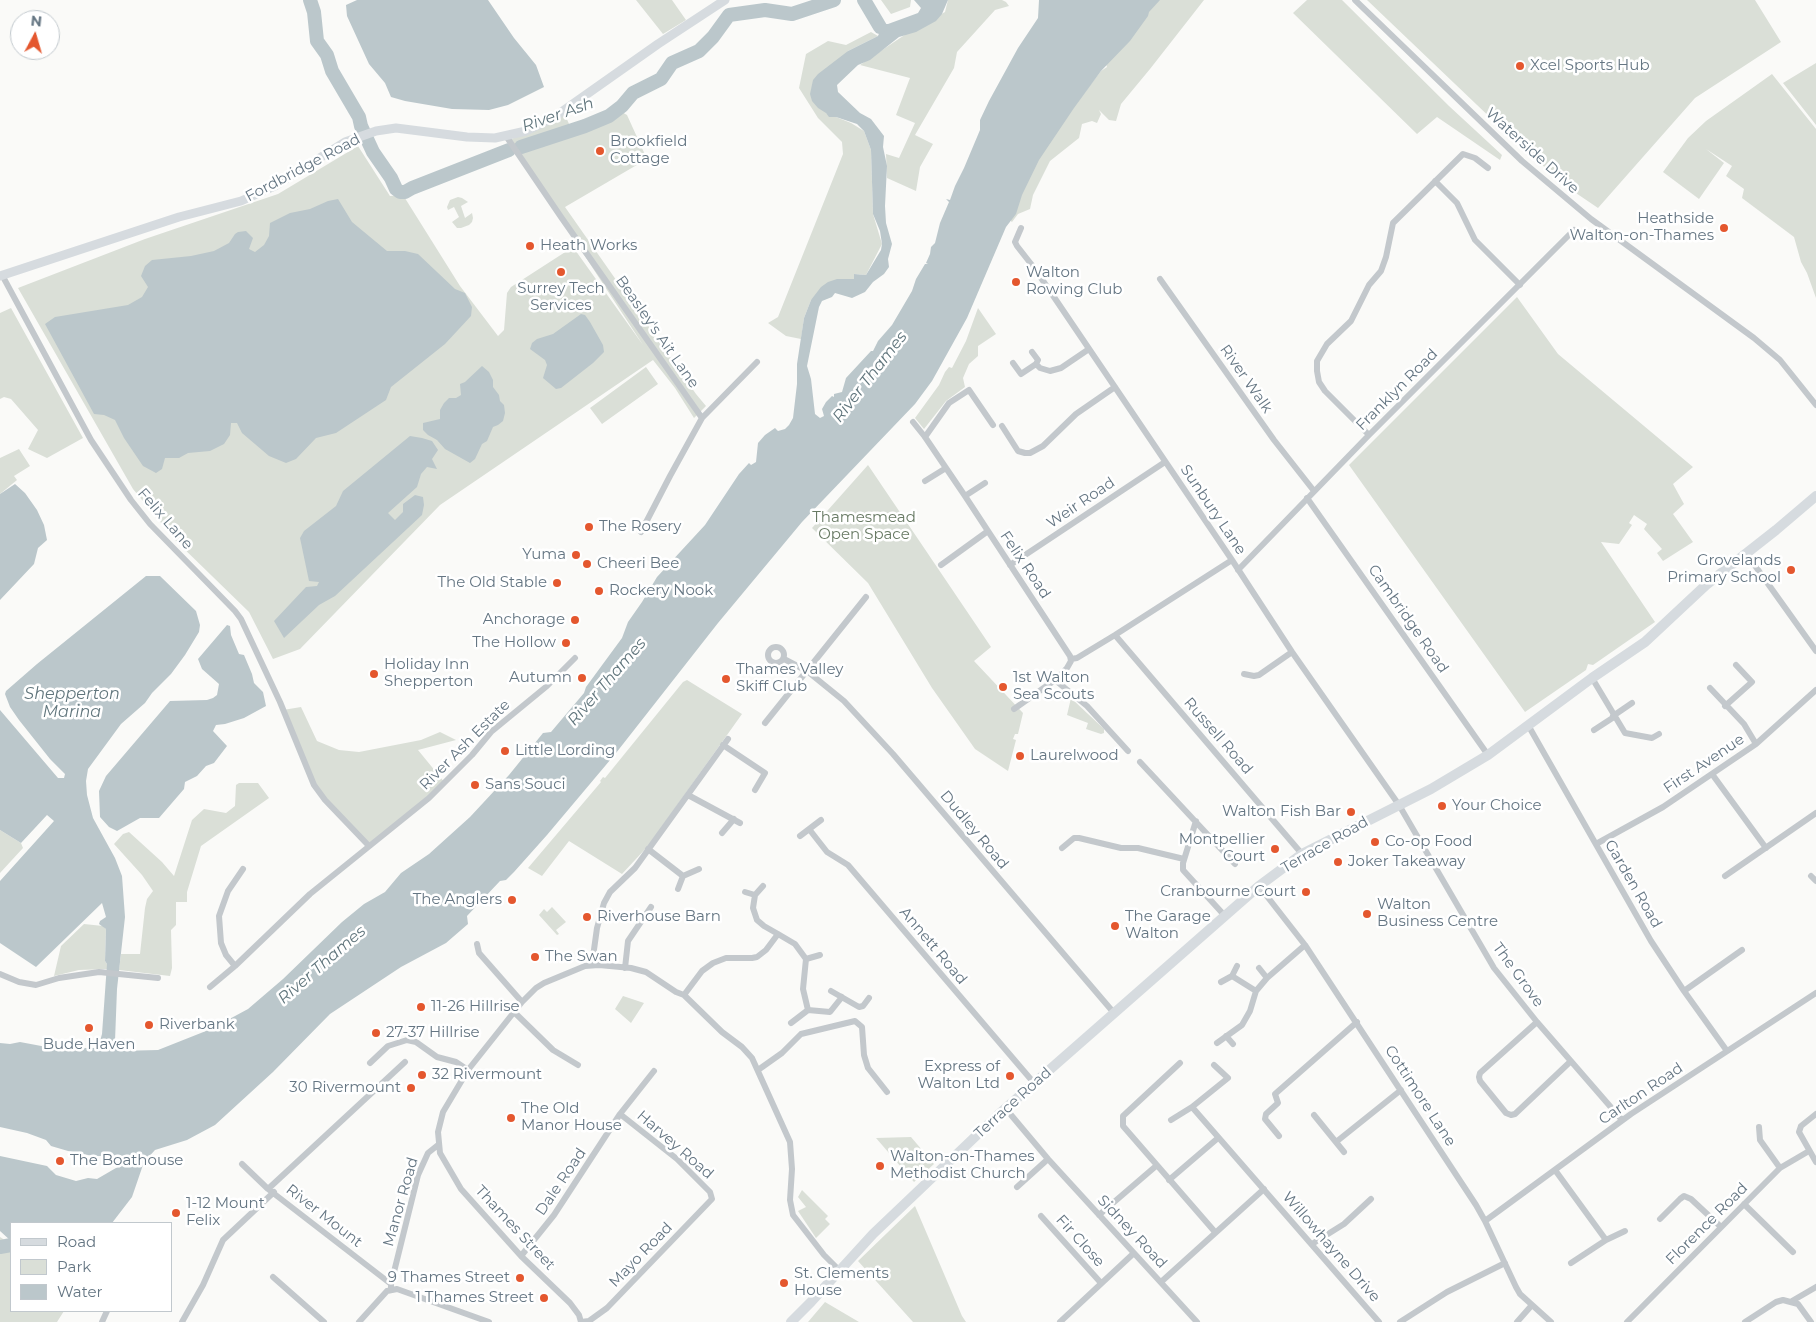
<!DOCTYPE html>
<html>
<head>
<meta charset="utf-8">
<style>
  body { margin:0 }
  #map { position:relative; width:1816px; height:1322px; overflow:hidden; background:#fafaf8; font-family:Montserrat,sans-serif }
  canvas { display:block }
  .legend { position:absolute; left:10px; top:1222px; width:162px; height:90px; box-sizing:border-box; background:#fff; border:1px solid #c1c8cd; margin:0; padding:6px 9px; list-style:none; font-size:15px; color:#657683 }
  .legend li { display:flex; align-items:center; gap:10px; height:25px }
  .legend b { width:25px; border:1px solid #c1c8cd }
  .north { position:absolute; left:10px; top:10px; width:50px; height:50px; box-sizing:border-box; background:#fff; border:1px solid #c1c8cd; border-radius:50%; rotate:6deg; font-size:14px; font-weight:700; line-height:20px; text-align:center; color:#657683 }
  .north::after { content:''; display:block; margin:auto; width:18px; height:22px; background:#e4572e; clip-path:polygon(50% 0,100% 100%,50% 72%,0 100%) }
</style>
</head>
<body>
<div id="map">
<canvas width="1816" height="1322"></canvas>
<ul class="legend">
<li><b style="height:6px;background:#d6dbdf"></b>Road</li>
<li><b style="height:14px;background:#dadfd7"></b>Park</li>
<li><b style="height:14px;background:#bbc7cb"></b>Water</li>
</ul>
<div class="north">N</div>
</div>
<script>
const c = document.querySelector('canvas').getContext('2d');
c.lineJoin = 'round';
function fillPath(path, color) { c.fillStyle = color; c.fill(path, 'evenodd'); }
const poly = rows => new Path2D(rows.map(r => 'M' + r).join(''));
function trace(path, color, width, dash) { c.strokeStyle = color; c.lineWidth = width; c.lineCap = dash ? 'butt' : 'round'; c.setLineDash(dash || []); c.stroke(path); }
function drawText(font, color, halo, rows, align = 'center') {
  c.font = font + ' Montserrat,sans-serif'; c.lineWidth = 5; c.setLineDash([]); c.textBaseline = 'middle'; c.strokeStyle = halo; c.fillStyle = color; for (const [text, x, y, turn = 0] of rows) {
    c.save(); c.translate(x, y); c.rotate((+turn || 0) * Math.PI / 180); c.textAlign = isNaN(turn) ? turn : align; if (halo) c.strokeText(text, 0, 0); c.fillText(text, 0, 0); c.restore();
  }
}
fillPath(poly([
  [636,0,672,0,686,20,663,34],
  [881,0,911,0,910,7,891,14],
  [948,0,1002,0,1006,2,1009,6,995,10,957,52,954,68,915,135,933,144,920,167,916,191,887,178,886,154,899,158,915,123,896,115,910,78,860,65,903,36,945,12],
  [1151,0,1204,0,1150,69,1121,104,1116,121,1109,120,1099,110,1101,114,1097,123,1092,121,1082,124,1079,138,1050,161,1033,195,1030,209,1018,214,1012,222,1007,218,1037,154,1101,71,1107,67,1105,62],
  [1307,0,1342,0,1449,106,1502,155,1500,160,1437,117,1417,134,1293,13],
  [1367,0,1755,0,1781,42,1695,98,1598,208,1570,189,1520,146],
  [871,32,878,36,848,51,826,113,851,123,864,131,871,150,873,214,882,244,866,275,854,274,855,279,811,300,804,318,801,339,786,336,768,323,778,317,843,154,842,142,818,118,799,88,806,54,828,41,846,45],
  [1816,63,1816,125,1783,83],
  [1772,74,1816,129,1816,298,1807,273,1801,262,1794,237,1742,198,1744,189,1726,176,1732,166,1706,149,1724,163,1699,199,1663,172,1688,138,1706,121],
  [613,107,627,115,647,159,565,207,696,394,706,406,694,418,675,388,653,360,440,505,300,649,273,659,249,612,176,541,133,489,18,288,145,239,278,194,358,146,390,196,403,195,460,286,498,336,504,330,507,293,511,287,573,247,643,345,509,140,533,130,564,113,570,126,606,114],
  [458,197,462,198,468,202,461,206,465,218,472,213,473,218,472,222,469,225,461,228,457,228,452,222,459,217,454,207,448,210,447,207,450,200],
  [1517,297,1558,354,1693,467,1673,484,1684,504,1673,514,1693,542,1663,561,1657,553,1662,549,1644,529,1647,524,1634,515,1629,523,1632,525,1619,544,1601,542,1655,622,1593,665,1588,664,1586,670,1525,712,1349,465],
  [11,308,83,438,47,458,28,449,38,430,11,399,4,397,0,399,0,313],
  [978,308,996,334,978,346,978,356,969,364,963,378,965,387,946,401,924,429,915,418,939,385,945,372,949,367,952,368,966,341],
  [646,367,658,384,602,424,590,408],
  [19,449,30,466,14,476,17,480,0,494,0,458],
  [868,465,991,647,974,661,1023,713,1018,734,1015,734,1013,739,1016,740,1008,771,975,749,932,688,868,583,812,528],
  [687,680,742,714,648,846,622,874,569,841,542,876,528,868,601,782,600,781,603,777,605,778,683,682],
  [1071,698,1104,729,1104,733,1101,734,1086,729,1088,723,1067,715],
  [301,707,317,741,339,750,359,752,421,740,440,732,456,740,418,750,445,783,369,846,314,785,283,710],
  [239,783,258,783,269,798,201,846,187,892,187,902,176,902,176,925,171,930,172,968,170,976,119,970,121,954,140,954,145,908,147,899,153,891,142,875,114,844,123,834,129,832,162,862,174,876,192,820,204,809,226,813,235,806,236,785],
  [0,830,21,843,23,848,0,873],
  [552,907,566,922,556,930,559,934,557,935,539,915,544,909,547,912],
  [84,924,103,926,106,929,105,961,107,964,107,969,79,970,54,976,61,946],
  [623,996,644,1003,631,1023,615,1009],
  [911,1137,934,1164,914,1182,876,1138],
  [802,1190,828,1216,825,1219,830,1224,816,1238,798,1211,806,1207,798,1197],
  [915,1206,962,1316,966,1322,913,1322,858,1261],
  [0,1237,11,1244,11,1311,64,1311,57,1322,0,1322],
  [825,1302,859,1322,808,1322]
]), '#dadfd7');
fillPath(poly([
  [357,0,488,0,514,38,536,65,544,87,508,105,489,110,452,109,405,101,391,97,385,83,369,64,347,16,346,5],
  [914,0,948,0,942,14,936,21,916,32,899,37,870,60,858,65,837,85,838,92,860,113,871,119,884,136,883,147,887,166,885,206,886,223,892,244,888,259,889,267,884,274,873,282,865,292,852,298,835,293,832,297,822,301,819,307,807,366,811,379,815,414,820,418,824,416,822,409,826,402,832,396,834,397,834,394,842,392,846,378,871,351,873,351,878,341,892,325,912,291,916,279,925,264,928,264,926,263,930,254,931,247,935,243,940,223,949,202,946,199,950,200,955,186,964,168,980,130,980,120,989,101,1018,48,1038,18,1039,0,1160,0,1149,12,1148,16,1130,41,1101,71,1074,108,1039,160,1022,195,1016,214,1006,227,967,318,932,381,915,404,802,522,718,623,616,753,547,835,514,872,506,880,500,881,467,916,468,924,446,943,401,967,330,1014,273,1072,215,1125,187,1140,155,1150,144,1162,132,1197,112,1223,11,1223,11,1241,0,1231,0,1156,47,1166,56,1175,76,1181,88,1178,97,1179,128,1161,120,1156,93,1156,68,1151,51,1146,46,1140,27,1133,0,1127,0,1043,10,1044,20,1042,52,1048,98,1048,102,1034,107,964,105,961,106,929,99,924,100,921,106,917,102,903,36,967,0,943,0,881,54,821,47,815,21,843,0,830,0,710,58,778,64,778,65,774,50,759,19,720,10,707,5,694,6,691,37,664,146,576,160,576,196,611,200,625,199,632,185,655,171,674,152,693,145,703,121,724,88,769,86,781,87,795,93,818,115,858,122,876,125,917,117,989,115,1041,118,1051,158,1050,211,1029,248,1009,283,979,342,922,364,904,385,892,401,873,429,854,470,817,509,775,543,733,551,732,584,693,586,687,622,638,628,622,642,602,657,577,705,525,739,474,749,463,751,465,756,462,758,443,765,435,775,428,778,431,785,429,789,425,793,418,797,384,797,364,804,318,811,300,821,287,828,282,837,279,854,279,854,274,866,275,881,250,882,244,880,231,873,214,871,150,864,131,857,124,836,117,829,117,826,113,818,108,812,101,810,94,813,80,818,74,848,51,878,36,880,31,876,29,875,21,869,11,872,10,879,21,882,24,888,24,918,13,921,8],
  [338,199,352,222,387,251,405,251,418,254,455,289,465,293,472,307,471,316,445,344,391,387,386,400,336,433,316,438,296,459,286,463,269,456,242,433,237,423,231,423,230,435,224,444,210,451,188,453,179,458,165,458,162,469,156,473,143,466,124,438,115,420,104,415,94,414,45,324,55,317,128,305,142,297,148,287,141,276,145,266,152,260,191,256,214,251,229,243,235,234,238,232,246,231,253,238,249,249,255,252,264,245,269,236,270,223,290,213,310,209,328,201],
  [581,314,585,315,590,322,603,345,604,352,593,363,561,388,556,389,543,378,547,365,545,360,530,349,532,343,537,339,553,334],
  [482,366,489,372,493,380,493,387,499,395,500,401,504,405,505,413,503,421,498,425,493,427,487,441,482,444,475,459,470,463,445,449,437,440,428,435,423,430,423,423,440,419,440,410,444,403,449,398,456,398,461,395,460,384,465,382],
  [410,436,422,438,432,441,438,450,432,459,437,469,427,467,421,474,417,487,388,513,395,520,403,512,403,504,415,495,423,497,424,505,422,515,335,596,319,605,284,638,274,621,306,587,317,586,319,582,309,581,300,538,304,531,336,506,343,491],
  [15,484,25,493,37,510,44,525,47,540,38,548,34,564,0,600,0,494],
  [227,625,230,626,231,635,239,654,244,655,252,674,254,683,263,692,266,706,244,718,225,724,216,725,213,731,227,746,214,763,206,766,197,776,185,782,184,789,159,818,140,818,117,831,109,827,100,817,99,791,106,776,170,701,207,700,213,698,217,695,219,684,202,669,198,659]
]), '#bbc7cb');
trace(poly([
  [310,0,314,12,317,41,327,55,332,71,359,117,361,126,373,152,391,178,396,189,400,192,405,192,412,188,509,150],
  [864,0,880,27],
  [521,147,585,126,609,116,622,106,633,93,661,79,672,63,699,51,713,37,729,15,765,10,792,14,834,0],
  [0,1247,11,1245]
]), '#bbc7cb', 14);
trace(poly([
  [1355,0,1522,161,1591,219,1754,338,1780,360,1816,405],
  [506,136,561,217,702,418],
  [1435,181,1457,203,1475,240,1520,285],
  [1021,228,1015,242,1017,246,1035,269,1232,560,1292,652,1399,805,1494,968,1537,1022,1622,1120],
  [2,275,91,440,131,500,150,524,235,611,241,619,280,702,314,785,325,800,369,846],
  [1160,279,1274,440,1314,491],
  [1032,352,1038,360,1036,364,1040,368,1050,371,1061,368,1089,349],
  [1013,363,1021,374,1036,364],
  [913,422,925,437,965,496,1070,656,1071,661,1067,668,1055,680,1014,709],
  [1002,426,1018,451,1025,453,1030,453,1043,446,1076,414,1115,387],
  [1369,435,1325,391,1319,382,1317,371,1317,361,1327,344,1351,321,1369,285,1381,271,1386,257,1393,223,1463,154,1475,158,1488,168],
  [925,437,949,403,969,390,993,425],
  [925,481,946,468],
  [965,496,985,483],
  [1307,498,1488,755],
  [641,532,670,476,702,418,757,362],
  [1746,553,1816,651],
  [941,565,988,531],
  [1010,565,1165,462],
  [1238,570,1369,435,1574,230],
  [1115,635,1302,854],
  '768 655a8 8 0 1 1 16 0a8 8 0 1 1-16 0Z',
  [784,659,807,671,844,701,893,754,1114,1013],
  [1071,659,1077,658,1115,635,1232,560],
  [1244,674,1254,676,1259,675,1292,652],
  [1592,678,1625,733,1652,738,1659,734],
  [1055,680,1087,706,1128,751],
  [1710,688,1744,724,1756,744],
  [1725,706,1752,682,1736,665],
  [1613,716,1632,703],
  [765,723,866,597],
  [1528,725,1651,941,1684,991,1727,1051],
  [1594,730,1614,717],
  [723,745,765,773,755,790],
  [1140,762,1235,864],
  [1712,774,1766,848],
  [688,795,740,823],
  [1196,821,1183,863,1183,870,1225,916],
  [809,829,827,852,848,865,1034,1083],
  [722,833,734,819],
  [800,836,821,820],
  [1596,844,1663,807,1756,744,1816,690],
  [1062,848,1074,838,1079,838,1121,848,1138,848,1184,859],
  [648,849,683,876],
  [1725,876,1816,813],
  [1811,876,1816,881],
  [1259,886,1305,945,1476,1205,1485,1221,1516,1287,1520,1294,1551,1322],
  [678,889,683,876,699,869],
  [755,895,763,886],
  [778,934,795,944,806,959,803,989,808,1010,791,1023],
  [477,944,479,953,522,1002],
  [806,959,820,955],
  [592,964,597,928,604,903,610,892,635,868,728,739],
  [235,966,226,955,221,943,219,916,228,891,243,869],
  [625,968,628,941,651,907],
  [1259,968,1267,978],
  [0,974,19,982,36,985,59,978,99,972,158,978],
  [1232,976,1256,991],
  [1221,982,1232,976,1237,966],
  [210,987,235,966,310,894,429,798,472,755,491,732,547,686,575,658],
  [831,991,859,1007,863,1006,869,998],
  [1684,991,1742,950],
  [684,995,702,971,713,963,726,958,752,958,757,957,766,950,778,934,764,926,757,920,753,908,755,895,745,892],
  [808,1010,830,1012,842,997],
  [514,1012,553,1050,578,1065],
  [1537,1022,1480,1073,1479,1077,1480,1081,1506,1113,1511,1115,1515,1114,1571,1061],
  [1226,1036,1233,1044],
  [1217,1043,1242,1025,1250,1011,1256,991,1267,978,1305,945],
  [370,1063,388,1046,407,1040,416,1042,437,1057,456,1062,468,1070],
  [1180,1063,1123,1116,1123,1126,1215,1232],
  [758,1070,782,1053,801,1034,855,1021,862,1027,864,1055,868,1068,887,1092],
  [1192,1107,1379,1322],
  [1006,1109,1048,1159,1197,1322],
  [1816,1114,1801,1126,1799,1132,1816,1162],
  [1314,1115,1344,1152],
  [1171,1120,1192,1107,1228,1078,1214,1065],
  [1759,1127,1760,1140,1780,1168],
  [1279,1136,1265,1119,1266,1114,1278,1103,1275,1094,1357,1022],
  [1336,1142,1401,1090],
  [242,1164,268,1189,391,1284],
  [1555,1170,1606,1240],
  [1169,1180,1218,1138],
  [1017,1187,1048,1159],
  [268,1189,405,1062],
  [1744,1204,1793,1252],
  [1099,1215,1156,1166],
  [1041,1216,1101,1283],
  [1660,1219,1680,1199,1684,1196,1691,1199,1721,1227],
  [1485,1221,1631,1114,1816,993],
  [1312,1244,1344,1224,1371,1199],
  [521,1256,554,1215,620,1114,654,1071],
  [1571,1263,1606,1240,1625,1231],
  [273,1277,324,1322],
  [1161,1282,1264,1189],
  [391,1289,391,1284,418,1175,428,1153,438,1145],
  [1792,1301,1816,1287],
  [102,1322,107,1311],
  [182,1322,203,1285,223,1240,274,1192],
  [359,1322,387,1291,397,1289,489,1322],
  [581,1322,579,1315,570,1303,521,1256,461,1189,440,1153,438,1132,443,1112,468,1070,522,1002,536,988,544,983,585,966,599,965,631,968,646,972,676,992,684,995,722,1032,742,1047,752,1058,790,1142,792,1169,790,1200,793,1215,824,1255,839,1270],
  [581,1322,589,1321,607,1308,712,1199,710,1192,677,1159,620,1114],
  [1060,1322,1134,1253],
  [1400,1322,1447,1292,1505,1263],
  [1517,1322,1532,1305],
  [1627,1322,1780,1168,1809,1151],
  [1745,1322,1776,1302,1783,1300,1798,1304,1811,1322]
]), '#c3c8cc', 6);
trace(poly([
  [0,276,179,217,241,201,275,186,345,142,376,131,396,128,467,137,495,138,526,131,553,118,658,44,725,0]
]), '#d6dbdf', 9);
trace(poly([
  [791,1322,811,1302,873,1234,998,1115,1259,886,1302,854,1431,789,1488,755,1592,678,1645,642,1706,585,1776,530,1816,496]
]), '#d6dbdf', 10);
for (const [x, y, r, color] of [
  [1520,66,5,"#e4572e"],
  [600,151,5,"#e4572e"],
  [1724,228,5,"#e4572e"],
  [530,246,5,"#e4572e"],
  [561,272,5,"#e4572e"],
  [1016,282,5,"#e4572e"],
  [589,527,5,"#e4572e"],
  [576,555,5,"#e4572e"],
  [587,564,5,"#e4572e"],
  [1791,570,5,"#e4572e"],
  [557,583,5,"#e4572e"],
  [599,591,5,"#e4572e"],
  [575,620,5,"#e4572e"],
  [566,643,5,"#e4572e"],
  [374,674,5,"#e4572e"],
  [582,678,5,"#e4572e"],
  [726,679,5,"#e4572e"],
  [1003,687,5,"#e4572e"],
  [505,751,5,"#e4572e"],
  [1020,756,5,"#e4572e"],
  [475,785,5,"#e4572e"],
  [1442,806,5,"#e4572e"],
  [1351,812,5,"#e4572e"],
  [1375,842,5,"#e4572e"],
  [1275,849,5,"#e4572e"],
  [1338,862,5,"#e4572e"],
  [1306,892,5,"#e4572e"],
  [512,900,5,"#e4572e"],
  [1367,914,5,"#e4572e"],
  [587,917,5,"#e4572e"],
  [1115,926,5,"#e4572e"],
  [535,957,5,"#e4572e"],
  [421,1007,5,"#e4572e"],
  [149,1025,5,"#e4572e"],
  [89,1028,5,"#e4572e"],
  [376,1033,5,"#e4572e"],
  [422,1075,5,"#e4572e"],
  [1010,1076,5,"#e4572e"],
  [411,1088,5,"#e4572e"],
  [511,1118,5,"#e4572e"],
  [60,1161,5,"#e4572e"],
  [880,1166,5,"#e4572e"],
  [176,1213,5,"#e4572e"],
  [520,1278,5,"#e4572e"],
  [784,1283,5,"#e4572e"],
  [544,1298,5,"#e4572e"]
]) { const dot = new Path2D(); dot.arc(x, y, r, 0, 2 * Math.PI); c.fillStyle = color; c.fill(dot); trace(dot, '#fff', 2); }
drawText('15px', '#657683', '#fff', [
  ["Xcel Sports Hub",1530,66],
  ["Brookfield",610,142],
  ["Cottage",610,159],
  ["Heathside",1714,219,"right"],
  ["Walton-on-Thames",1714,236,"right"],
  ["Heath Works",540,246],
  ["Walton",1026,273],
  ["Rowing Club",1026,290],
  ["Surrey Tech",561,289,"center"],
  ["Services",561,306,"center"],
  ["The Rosery",599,527],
  ["Yuma",566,555,"right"],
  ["Grovelands",1781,561,"right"],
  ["Primary School",1781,578,"right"],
  ["Cheeri Bee",597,564],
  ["The Old Stable",547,583,"right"],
  ["Rockery Nook",609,591],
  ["Anchorage",565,620,"right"],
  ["The Hollow",556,643,"right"],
  ["Holiday Inn",384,665],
  ["Shepperton",384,682],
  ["Thames Valley",736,670],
  ["Skiff Club",736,687],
  ["Autumn",572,678,"right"],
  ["1st Walton",1013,678],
  ["Sea Scouts",1013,695],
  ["Little Lording",515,751],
  ["Laurelwood",1030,756],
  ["Sans Souci",485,785],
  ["Your Choice",1452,806],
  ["Walton Fish Bar",1341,812,"right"],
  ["Montpellier",1265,840,"right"],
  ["Court",1265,857,"right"],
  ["Co-op Food",1385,842],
  ["Joker Takeaway",1348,862],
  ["Cranbourne Court",1296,892,"right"],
  ["The Anglers",502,900,"right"],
  ["Walton",1377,905],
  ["Business Centre",1377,922],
  ["Riverhouse Barn",597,917],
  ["The Garage",1125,917],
  ["Walton",1125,934],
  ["The Swan",545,957],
  ["11-26 Hillrise",431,1007],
  ["Riverbank",159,1025],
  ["27-37 Hillrise",386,1033],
  ["Bude Haven",89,1045,"center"],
  ["Express of",1000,1067,"right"],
  ["Walton Ltd",1000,1084,"right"],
  ["32 Rivermount",432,1075],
  ["30 Rivermount",401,1088,"right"],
  ["The Old",521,1109],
  ["Manor House",521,1126],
  ["Walton-on-Thames",890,1157],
  ["Methodist Church",890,1174],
  ["The Boathouse",70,1161],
  ["1-12 Mount",186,1204],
  ["Felix",186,1221],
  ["St. Clements",794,1274],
  ["House",794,1291],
  ["9 Thames Street",510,1278,"right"],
  ["1 Thames Street",534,1298,"right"]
], 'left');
drawText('15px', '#657683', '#fff', [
  ["Waterside Drive",1532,151,42],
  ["Fordbridge Road",303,168,-28],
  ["Beasley's Ait Lane",657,332,55],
  ["River Walk",1246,379,55],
  ["Franklyn Road",1397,390,-45],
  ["Weir Road",1081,503,-34],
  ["Sunbury Lane",1213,510,56],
  ["Felix Lane",165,519,49],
  ["Felix Road",1025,565,56],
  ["Cambridge Road",1408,619,55],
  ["Russell Road",1218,736,49],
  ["River Ash Estate",465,745,-45],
  ["First Avenue",1704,764,-34],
  ["Dudley Road",974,830,50],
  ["Terrace Road",1325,845,-30],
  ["Garden Road",1633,884,60],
  ["Annett Road",933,946,50],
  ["The Grove",1518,975,54],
  ["Carlton Road",1641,1094,-34],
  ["Cottimore Lane",1420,1096,57],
  ["Terrace Road",1013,1103,-42],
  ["Harvey Road",675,1145,41],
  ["Dale Road",561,1182,-56],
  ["Manor Road",401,1202,-74],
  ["River Mount",324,1216,38],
  ["Florence Road",1707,1224,-45],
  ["Thames Street",515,1228,47],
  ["Sidney Road",1132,1232,47],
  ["Fir Close",1080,1241,48],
  ["Willowhayne Drive",1331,1247,49],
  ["Mayo Road",641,1255,-46]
]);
drawText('15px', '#687a64', '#fff', [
  ["Thamesmead",864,518],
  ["Open Space",864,535]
]);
drawText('italic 16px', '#60757c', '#fff', [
  ["River Ash",558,115,-19],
  ["River Thames",870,377,-52],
  ["River Thames",607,682,-49],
  ["Shepperton",72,694],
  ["Marina",72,712],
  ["River Thames",322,965,-41]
]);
</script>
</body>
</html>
